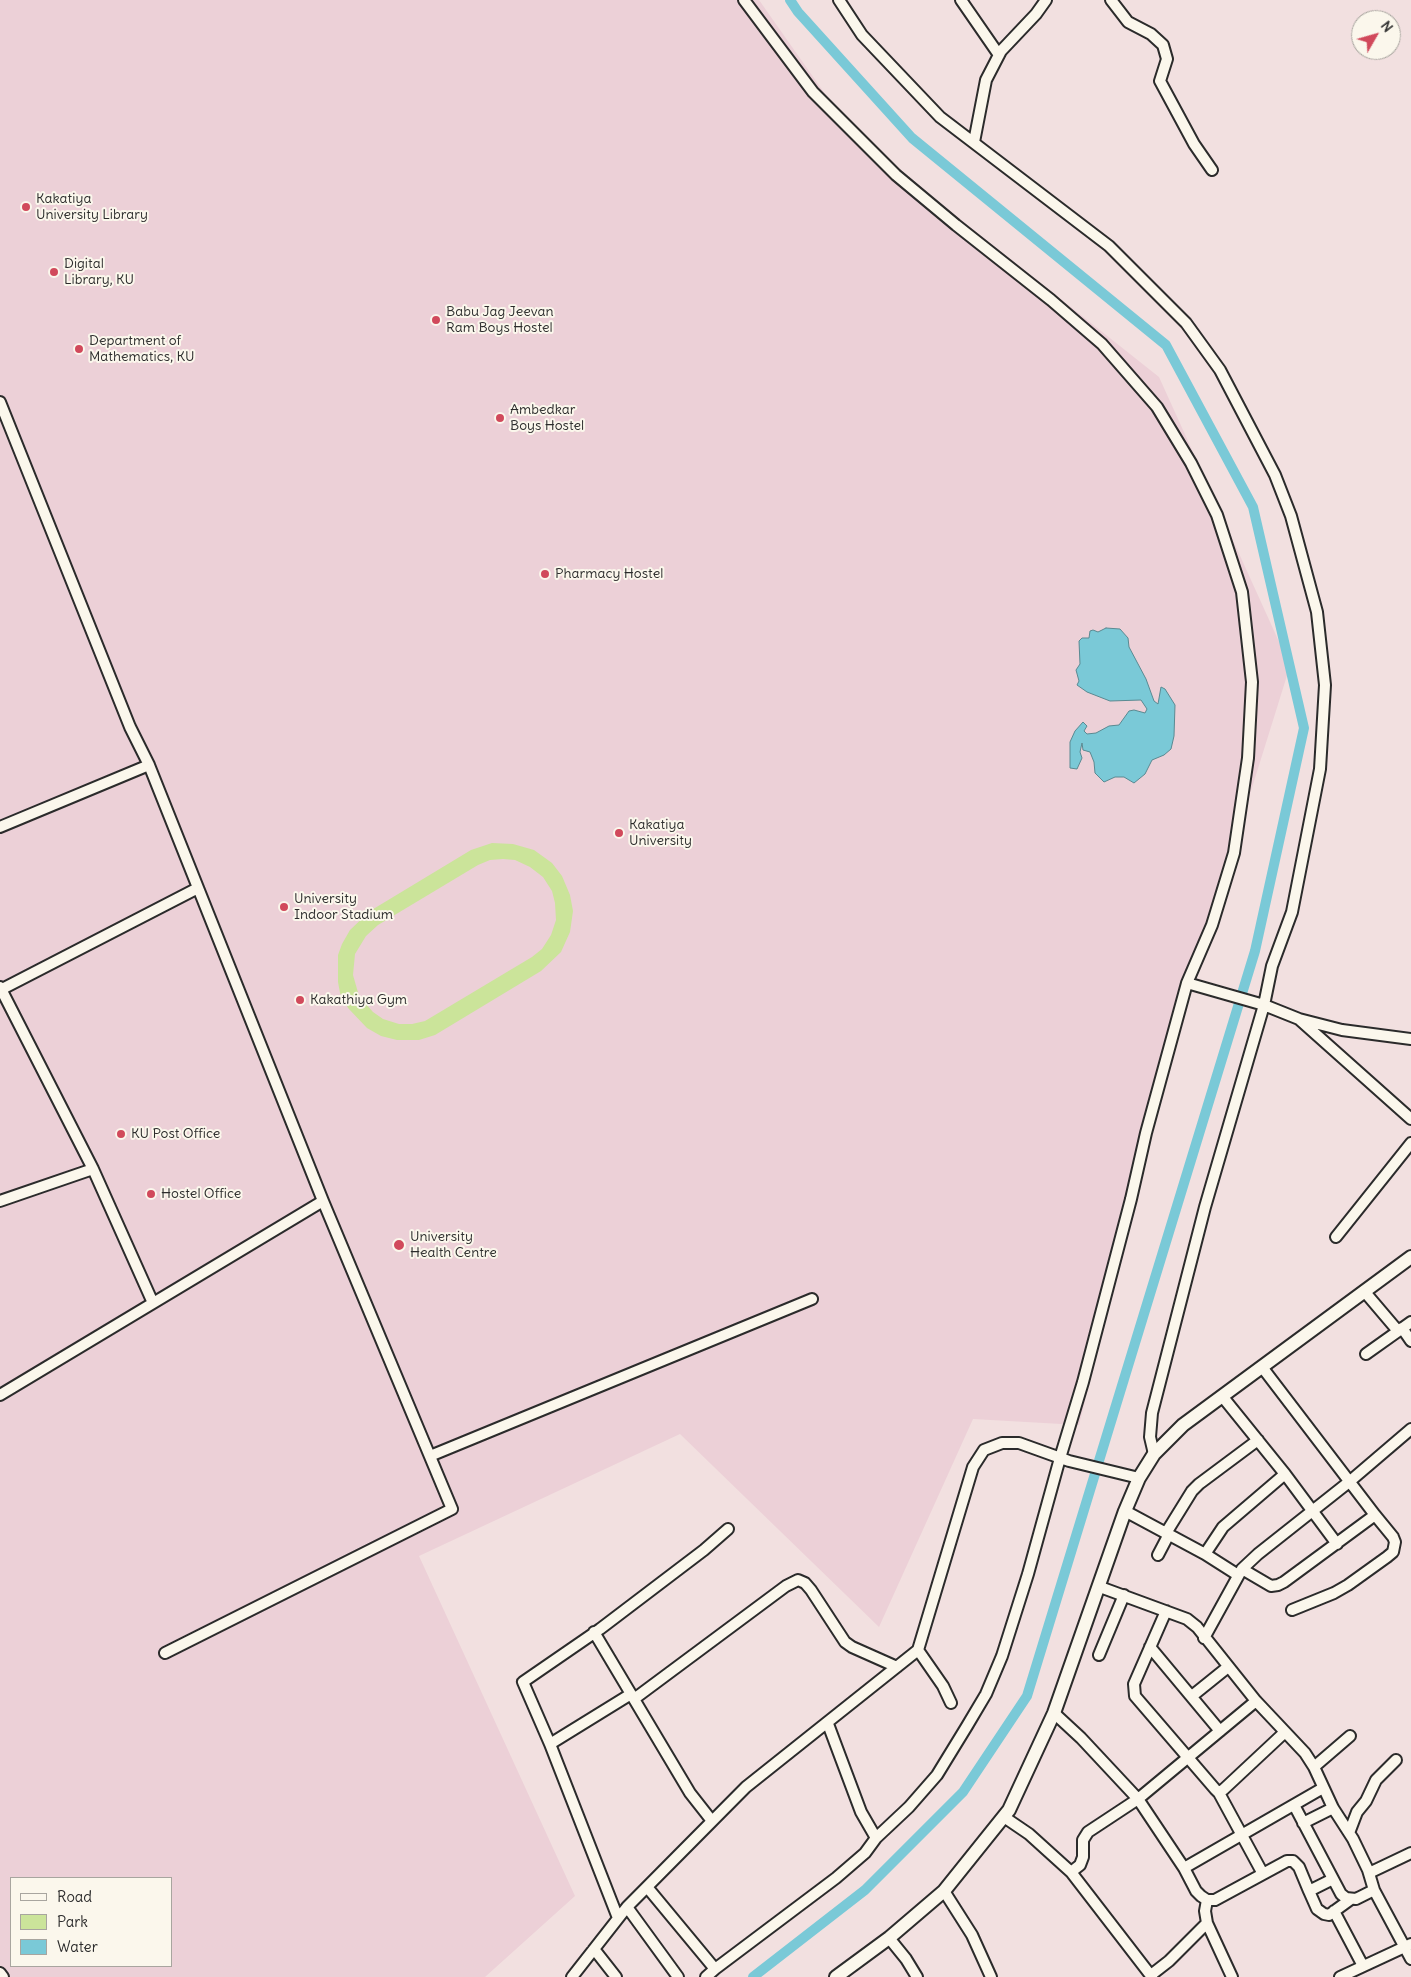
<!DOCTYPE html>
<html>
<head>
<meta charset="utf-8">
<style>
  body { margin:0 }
  #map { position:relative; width:1411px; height:1977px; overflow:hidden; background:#f2e0e0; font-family:Delius,sans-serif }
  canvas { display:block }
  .legend { position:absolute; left:10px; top:1877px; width:162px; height:90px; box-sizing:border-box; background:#fbf7ec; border:1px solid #a8a59f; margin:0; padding:6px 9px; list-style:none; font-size:15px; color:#2b2b2b }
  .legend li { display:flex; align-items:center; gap:10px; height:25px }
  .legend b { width:25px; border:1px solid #a8a59f }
  .north { position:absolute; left:1351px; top:10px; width:50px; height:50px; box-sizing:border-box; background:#fbf7ec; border:1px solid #a8a59f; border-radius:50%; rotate:52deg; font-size:14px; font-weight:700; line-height:20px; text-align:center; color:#2b2b2b }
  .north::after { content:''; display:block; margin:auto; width:18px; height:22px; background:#d1495b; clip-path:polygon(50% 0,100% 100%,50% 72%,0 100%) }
</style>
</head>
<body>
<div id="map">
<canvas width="1411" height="1977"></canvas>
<ul class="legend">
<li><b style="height:6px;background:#fbf7ec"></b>Road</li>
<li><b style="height:14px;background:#cbe49a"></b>Park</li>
<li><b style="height:14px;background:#7ac9d7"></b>Water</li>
</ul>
<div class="north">N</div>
</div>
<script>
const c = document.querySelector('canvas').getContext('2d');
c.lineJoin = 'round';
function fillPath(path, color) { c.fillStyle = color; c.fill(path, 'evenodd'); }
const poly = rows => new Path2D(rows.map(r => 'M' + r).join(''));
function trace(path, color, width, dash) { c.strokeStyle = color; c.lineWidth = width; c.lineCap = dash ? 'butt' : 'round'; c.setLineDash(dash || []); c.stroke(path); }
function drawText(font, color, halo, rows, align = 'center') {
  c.font = font + ' Delius,sans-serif'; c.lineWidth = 4; c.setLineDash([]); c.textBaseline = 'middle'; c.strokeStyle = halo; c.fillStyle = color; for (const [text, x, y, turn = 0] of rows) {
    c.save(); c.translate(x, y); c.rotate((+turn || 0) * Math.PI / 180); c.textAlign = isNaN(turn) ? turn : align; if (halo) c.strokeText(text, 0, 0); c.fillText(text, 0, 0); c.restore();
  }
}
fillPath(poly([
  [0,0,759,0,854,135,1159,377,1290,666,1186,999,1079,1425,973,1419,879,1627,680,1434,419,1556,575,1896,485,1977,0,1977],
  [11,1878,171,1878,171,1966,11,1966]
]), '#ecd0d7');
fillPath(poly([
  [492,843,513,844,534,850,552,863,562,876,570,895,573,911,570,932,561,952,541,971,435,1035,419,1040,397,1040,381,1036,367,1028,348,1008,340,993,338,982,338,955,342,944,350,930,370,911,471,850],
  [503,859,515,860,530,867,543,877,552,891,555,903,556,920,551,935,542,949,532,957,425,1021,412,1024,399,1024,383,1019,373,1012,359,996,353,975,355,954,366,936,378,925,478,865,490,860]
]), '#cbe49a');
const water = poly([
  [1106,628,1120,629,1128,638,1129,647,1146,679,1154,701,1158,704,1161,687,1165,689,1175,705,1174,736,1171,749,1164,755,1152,760,1145,774,1134,783,1124,777,1115,777,1104,782,1095,773,1094,762,1090,752,1083,750,1082,743,1080,752,1082,758,1077,769,1070,768,1070,742,1075,731,1083,722,1087,726,1084,731,1087,734,1096,733,1109,726,1119,725,1129,711,1134,710,1145,713,1147,709,1141,700,1110,701,1087,692,1077,685,1079,681,1076,670,1080,664,1079,641,1082,638,1089,638,1090,631,1093,630,1098,632,1106,628]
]);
fillPath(water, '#7ac9d7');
trace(water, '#5a8a92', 1);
trace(poly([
  [753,1977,865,1890,963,1792,1027,1696,1255,951,1304,728,1253,507,1166,345,912,138,798,12,790,0]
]), '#7ac9d7', 10);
const minor = poly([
  [839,0,862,35,940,117,1109,246,1186,323,1220,370,1275,475,1291,516,1317,612,1325,685,1320,769,1292,912,1272,966,1264,1005,1205,1207,1152,1413,1150,1437,1154,1454],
  [961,0,999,55],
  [1111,0,1128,22,1151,34,1163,45,1167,59,1160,81,1194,144,1212,170],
  [974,142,986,80,1001,51,1036,14,1046,0],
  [0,402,130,727,149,765,323,1201,452,1509,165,1653],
  [0,827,149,765],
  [1187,983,1264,1005,1299,1019,1342,1030,1411,1039],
  [0,987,93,1169,153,1303],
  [0,990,198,888],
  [1300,1020,1411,1119],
  [0,1201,93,1169],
  [1336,1237,1411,1143],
  [1364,1291,1398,1331],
  [1402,1328,1411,1341],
  [1366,1354,1411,1322],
  [1262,1367,1375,1515,1393,1537,1395,1542,1393,1552,1387,1557,1348,1585,1334,1593,1292,1610],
  [0,1395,323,1201],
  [1222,1396,1285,1474,1337,1544],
  [430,1456,812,1299],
  [1125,1511,1205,1554,1238,1575],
  [1166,1533,1192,1491,1199,1484,1258,1440],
  [1205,1554,1223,1527,1285,1474],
  [1158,1555,1169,1534],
  [1242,1569,1271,1586,1278,1585,1284,1582,1375,1515],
  [1100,1587,1187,1619,1197,1627,1256,1701,1305,1753,1314,1767,1333,1808,1353,1839,1368,1870,1374,1890,1411,1959],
  [1166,1611,1134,1684,1135,1696,1215,1789,1219,1793,1224,1789,1285,1732],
  [594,1632,690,1793,712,1821],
  [1204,1638,1242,1569,1258,1554,1349,1482,1411,1429],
  [1150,1647,1220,1731],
  [918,1650,943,1686,951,1703],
  [1099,1655,1124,1595],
  [1192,1696,1228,1667],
  [634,1699,786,1586,798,1580,805,1583,811,1590,845,1642,852,1647,897,1667],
  [1054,1713,1081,1738,1138,1799,1184,1868,1196,1891,1201,1896,1207,1900,1215,1900,1287,1861,1293,1861,1299,1867,1309,1891,1333,1879],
  [828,1724,861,1812,876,1838],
  [550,1744,631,1694],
  [1314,1767,1350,1736],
  [1219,1793,1263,1874],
  [1294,1805,1341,1894,1346,1898,1356,1899,1374,1890],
  [1004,1817,1029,1834,1071,1872,1152,1977],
  [1303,1823,1333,1808],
  [1349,1833,1357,1812,1366,1801,1376,1780,1396,1760],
  [1184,1868,1323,1788],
  [1071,1872,1080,1865,1083,1857,1083,1840,1088,1832,1138,1799,1256,1701],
  [1369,1873,1411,1853],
  [647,1887,715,1969,706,1977],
  [944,1891,972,1935,991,1977],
  [1309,1891,1317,1909,1324,1914,1329,1915,1351,1899],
  [1207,1900,1205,1911,1207,1923,1232,1977],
  [627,1907,678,1977],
  [1334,1911,1363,1966],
  [618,1918,550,1744,523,1682,600,1629,704,1550,728,1529],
  [889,1938,906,1959,917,1977],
  [594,1949,616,1977],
  [715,1969,836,1878,865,1853,876,1838,909,1807,937,1775,967,1726,986,1694,1002,1656,1028,1574,1060,1458,1083,1382,1131,1199,1146,1133,1187,983,1212,925,1234,853,1248,758,1252,682,1242,592,1217,515,1191,463,1157,407,1102,344,1051,300,956,225,896,175,813,92,744,0],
  [0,1973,3,1977],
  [1151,1975,1169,1961,1207,1923],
  [572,1977,627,1907,746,1787,918,1650,973,1467,984,1450,1002,1443,1019,1443,1069,1461,1139,1478],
  [1340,1977,1411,1944]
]);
const tertiary = poly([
  [836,1977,889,1938,944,1891,1009,1810,1054,1713,1125,1511,1139,1478,1154,1454,1183,1425,1411,1257]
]);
trace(minor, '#2b2b2b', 14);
trace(tertiary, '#2b2b2b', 16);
trace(minor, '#fbf7ec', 10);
trace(tertiary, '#fbf7ec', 12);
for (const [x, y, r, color] of [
  [26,207,5,"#d1495b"],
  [54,272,5,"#d1495b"],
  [436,320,5,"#d1495b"],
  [79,349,5,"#d1495b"],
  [500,418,5,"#d1495b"],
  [545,574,5,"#d1495b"],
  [619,833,5,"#d1495b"],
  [284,907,5,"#d1495b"],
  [300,1000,5,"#d1495b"],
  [121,1134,5,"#d1495b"],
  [151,1194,5,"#d1495b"],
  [399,1245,6,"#d1495b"]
]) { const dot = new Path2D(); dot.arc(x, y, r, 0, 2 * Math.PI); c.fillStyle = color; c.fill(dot); trace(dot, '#fbf7ec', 2); }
drawText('14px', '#2b2b2b', '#fbf7ec', [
  ["Kakatiya",36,199],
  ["University Library",36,215],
  ["Digital",64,264],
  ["Library, KU",64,280],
  ["Babu Jag Jeevan",446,312],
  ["Ram Boys Hostel",446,328],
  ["Department of",89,341],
  ["Mathematics, KU",89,357],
  ["Ambedkar",510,410],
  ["Boys Hostel",510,426],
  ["Pharmacy Hostel",555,574],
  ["Kakatiya",629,825],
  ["University",629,841],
  ["University",294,899],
  ["Indoor Stadium",294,915],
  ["Kakathiya Gym",310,1000],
  ["KU Post Office",131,1134],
  ["Hostel Office",161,1194],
  ["University",410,1237],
  ["Health Centre",410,1253]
], 'left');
</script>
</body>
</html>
